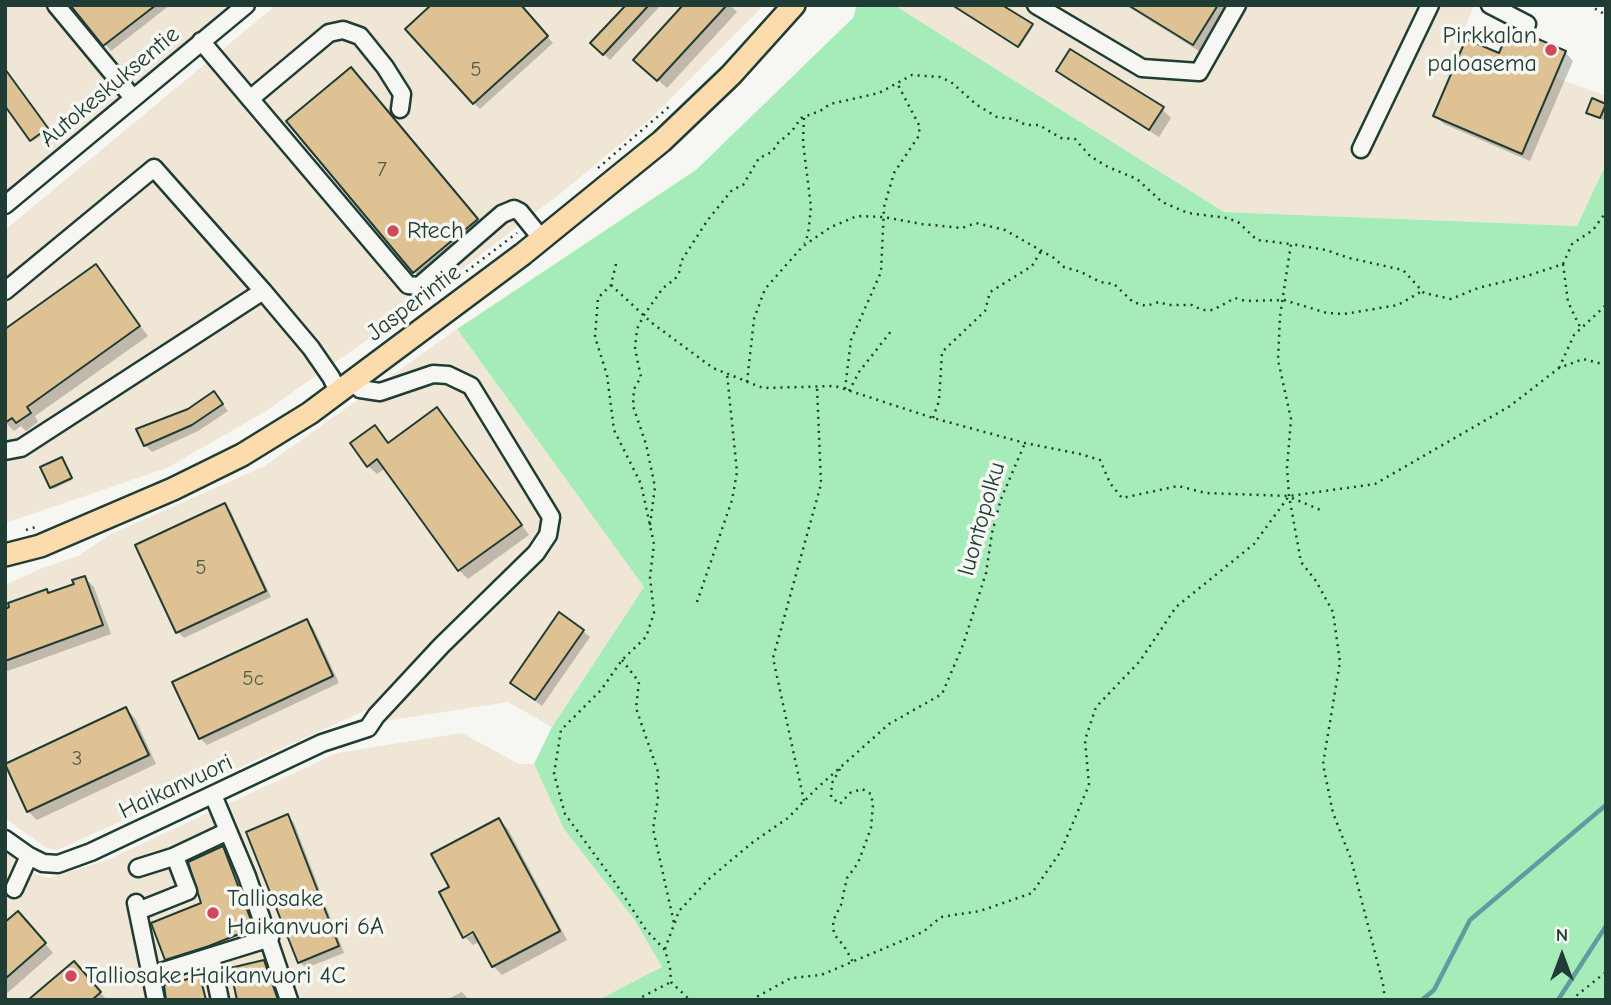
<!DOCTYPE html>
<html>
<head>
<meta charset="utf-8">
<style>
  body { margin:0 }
  #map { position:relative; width:1611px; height:1005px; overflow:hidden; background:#f6f6f2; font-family:"Comic Neue",sans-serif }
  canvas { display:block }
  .frame { position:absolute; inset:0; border:7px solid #1f3d34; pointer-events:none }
  .north { position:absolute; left:1527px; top:921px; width:70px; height:70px; -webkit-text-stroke:5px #f6f6f2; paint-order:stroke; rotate:0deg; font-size:19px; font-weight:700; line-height:28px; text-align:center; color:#1f3d34 }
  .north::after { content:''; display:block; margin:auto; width:24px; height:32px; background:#1f3d34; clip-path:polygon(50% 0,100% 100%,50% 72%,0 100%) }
</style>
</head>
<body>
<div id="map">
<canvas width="1611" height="1005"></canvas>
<div class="frame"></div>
<div class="north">N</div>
</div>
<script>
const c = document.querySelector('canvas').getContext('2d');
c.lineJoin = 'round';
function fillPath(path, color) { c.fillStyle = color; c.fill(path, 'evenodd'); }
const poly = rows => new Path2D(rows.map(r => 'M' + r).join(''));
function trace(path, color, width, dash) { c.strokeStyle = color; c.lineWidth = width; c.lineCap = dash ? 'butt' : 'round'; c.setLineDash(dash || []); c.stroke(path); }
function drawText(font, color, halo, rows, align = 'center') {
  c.font = font + ' "Comic Neue",sans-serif'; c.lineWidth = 7; c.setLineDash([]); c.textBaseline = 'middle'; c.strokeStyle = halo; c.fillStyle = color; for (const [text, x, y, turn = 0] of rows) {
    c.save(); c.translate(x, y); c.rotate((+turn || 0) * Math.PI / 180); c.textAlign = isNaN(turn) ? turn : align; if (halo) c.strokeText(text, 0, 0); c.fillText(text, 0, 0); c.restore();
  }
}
fillPath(poly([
  [5,5,229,5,36,171,5,194],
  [276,5,764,5,650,119,566,189,404,314,266,411,167,468,5,523,5,230],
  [894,5,1474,5,1461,37,1466,39,1433,117,1522,154,1554,77,1606,96,1606,164,1577,226,1224,212],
  [457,329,644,587,552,727,508,702,379,722,373,707,57,850,46,848,5,818,5,585,40,569,78,556,111,534,265,466],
  [462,733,519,764,534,764,564,829,634,919,662,967,598,1000,5,1000,5,852,36,875,49,878,107,860,337,753]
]), '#efe6d6');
fillPath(poly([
  [857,5,894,5,1224,212,1577,226,1606,164,1606,1000,598,1000,662,967,634,919,564,829,534,764,552,727,644,587,457,329,696,170,853,18]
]), '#a6ecb9');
fillPath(poly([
  [72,5,170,5,111,51],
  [519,5,553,43,480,109,474,103],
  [628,5,661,5,610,60,593,43],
  [686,5,730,5,737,12,667,88,644,68],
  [954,5,1032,26,1033,27,1020,47],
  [1125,5,1232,5,1202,53],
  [1565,52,1573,61,1530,161,1444,124,1435,116,1500,56],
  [1058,70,1162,109,1171,118,1159,137,1067,79],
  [358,76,483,227,421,279,289,122],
  [10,77,48,131,33,141,5,103],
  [1593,100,1606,106,1605,121,1588,112],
  [95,266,148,336,35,416,38,422,26,431,21,426,14,431,5,422],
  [214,393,228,411,198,431,152,452,145,445],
  [437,410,445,418,529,535,468,579,459,570,386,468,377,474,368,466,374,427,389,444],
  [63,460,72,480,53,489,51,487],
  [225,505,231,512,271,597,184,638,178,632],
  [85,578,94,587,111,634,5,672,5,611,76,585],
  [306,621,313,627,339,683,207,745,200,738,174,683],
  [583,631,590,637,542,706,512,683],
  [126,709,135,718,156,764,37,820,28,811],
  [288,816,294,823,344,953,306,968,300,962],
  [499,820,508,829,567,940,502,975,493,966,480,942,473,945,466,938,481,930,480,927,465,936,451,888],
  [222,848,229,854,259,935,173,965,167,959,204,904],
  [27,922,53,953,5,995,5,925],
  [82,972,107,1000,31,1000],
  [462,992,469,1000,446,1000]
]), '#0003');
trace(poly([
  [1422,1000,1434,990,1470,920,1606,805],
  [1558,1000,1606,926]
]), '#609ba1', 4.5);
const building = poly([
  [70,5,156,5,103,46,70,5],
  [431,5,521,5,548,36,473,104,405,29,431,5],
  [626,5,649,5,603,55,590,43,626,5],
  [683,5,727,5,657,81,633,60,683,5],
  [952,5,1002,5,1033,24,1018,47,952,5],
  [1128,5,1218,5,1193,45,1128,5],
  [1510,27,1566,51,1522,154,1433,116,1466,39,1499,53,1510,27],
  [1070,49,1164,107,1149,130,1056,71,1070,49],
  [351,67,478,219,413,273,286,121,351,67],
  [5,69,48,128,30,141,5,106,5,69],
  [1592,98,1606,104,1600,118,1586,113,1592,98],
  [96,264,140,326,27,407,31,413,16,423,12,418,5,423,5,329,96,264],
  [214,391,223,404,192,425,144,446,136,429,188,409,214,391],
  [437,407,522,525,458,571,377,459,367,467,350,443,375,425,388,443,437,407],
  [62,457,72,478,50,488,40,467,62,457],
  [225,503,266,591,176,633,135,545,225,503],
  [85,576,103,625,5,661,5,609,9,607,8,603,47,589,48,593,74,584,72,580,85,576],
  [559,612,584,630,535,700,510,683,559,612],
  [307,619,333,676,199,739,172,682,307,619],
  [126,707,149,755,27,812,5,764,126,707],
  [288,814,339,946,298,963,246,832,288,814],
  [499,818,560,931,492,967,473,932,463,938,439,892,449,887,431,854,499,818],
  [223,846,254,928,209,946,165,960,151,923,201,903,188,862,223,846],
  [18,911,46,943,5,979,5,922,18,911],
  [264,960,278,1000,237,1000,230,968,264,960],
  [74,961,101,992,92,1000,28,1000,74,961],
  [200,976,206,1000,166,1000,164,985,200,976]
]);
fillPath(building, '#dfc293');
trace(building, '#1f3d34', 2);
const minor = poly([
  [56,5,133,98],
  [1036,5,1142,68,1199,72,1237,5],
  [1490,5,1527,24],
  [201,41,408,285,419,286,502,214,514,209,520,212,542,239],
  [250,99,329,33,343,30,360,36,385,67,402,94,400,109],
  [1361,149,1430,5],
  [5,205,246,5],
  [5,291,154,168,263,291],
  [5,451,21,448,263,291,311,348,331,377,338,391],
  [213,795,247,876,289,1000],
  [5,839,29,856,43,863,58,864,91,852,322,743,368,728,376,716,441,646,536,553,548,535,551,517,471,386,448,375,433,374,380,392,360,389,352,381],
  [173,857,228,831],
  [14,889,29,856],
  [136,903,156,1000],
  [138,911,188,891,177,862,173,857,138,868],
  [211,957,220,1000],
  [151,975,270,938]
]);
const major = poly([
  [5,555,40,546,173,489,242,455,310,413,523,254,662,141,731,75,794,5]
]);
trace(minor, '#1f3d34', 21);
trace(major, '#1f3d34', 26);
trace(poly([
  [1589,5,1606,15],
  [804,118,803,142,811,207,808,235,804,243],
  [598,168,670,106],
  [616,264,611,285,598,298,595,337,607,375,614,430,641,484,654,544,650,577,654,613,646,637,622,660,601,690,561,730,554,774,565,814,614,881,646,930,665,950,670,968,671,982,690,1000],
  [1563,264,1568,302,1580,327],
  [455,280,517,233],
  [611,285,652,323,713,368,763,388,835,386,933,418,1025,443,1080,454,1100,460,1110,483,1122,498,1178,486,1206,493,1289,496,1375,484,1510,406,1559,368,1583,359,1606,365],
  [1559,368,1574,335,1606,305],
  [747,382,754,319,765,289,803,246,831,227,857,216,883,217,922,224,962,228,976,223,1005,230,1054,258,1064,267,1081,272,1100,282,1114,284,1133,302,1146,306,1159,302,1168,305,1192,305,1202,310,1213,310,1235,298,1246,301,1284,300,1327,313,1344,314,1398,305,1422,291],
  [845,389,851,340,881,272,884,207,894,173,918,137,920,127,897,83],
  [849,391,859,372,892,330],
  [933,418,939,401,942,352,985,311,990,292,1032,266,1041,251],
  [1292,498,1323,511],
  [650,525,655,487,646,444,633,406,634,389,641,377,635,349,637,329,644,315,663,288,675,279,681,269,680,263,707,221,732,190,743,185,759,158,772,152,778,143,792,131,801,118,820,111,830,104,879,93,912,75,940,77,951,82,977,105,997,117,1014,119,1026,125,1039,125,1061,138,1075,139,1090,156,1108,167,1137,179,1162,202,1188,213,1227,218,1238,222,1257,240,1291,244],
  [26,530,39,526],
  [697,602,732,500,737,472,727,374],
  [622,660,639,682,636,708,659,775,656,785,658,798,653,829,674,923],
  [840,769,832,783,831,797,840,804,850,793,862,789,871,794,873,805,871,828,858,863,847,878,841,905,833,921,834,934,844,946,853,962],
  [804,801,773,658,821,484,817,387],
  [665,949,679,911,710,878,753,842,788,818,816,789,889,724,942,694,963,645,986,573,992,533,1001,499,1025,443],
  [636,1000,671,982],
  [751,1000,791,978,821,975,923,932,941,917,980,911,1032,893,1061,851,1089,785,1085,740,1096,707,1140,661,1176,607,1254,544,1289,496],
  [1385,1000,1383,984,1351,859,1333,813,1323,764,1340,662,1333,612,1316,581,1301,562,1289,496,1287,468,1291,419,1278,360,1280,316,1291,244,1326,250,1349,258,1403,270,1424,293,1451,299,1478,288,1527,276,1563,264,1572,244,1593,230,1606,212],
  [1571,1000,1606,972]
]), '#1f3d34', 2.5, [2, 5]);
trace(minor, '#f6f6f2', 16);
trace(major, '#fcdcac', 21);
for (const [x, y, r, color] of [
  [1551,50,7,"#d1495b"],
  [393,231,7,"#d1495b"],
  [213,913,7,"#d1495b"],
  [71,976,7,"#d1495b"]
]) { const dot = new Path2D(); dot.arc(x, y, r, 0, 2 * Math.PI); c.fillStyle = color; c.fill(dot); trace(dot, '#f6f6f2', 2.5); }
drawText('21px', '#4f5e4c', null, [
  ["5",476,70],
  ["7",382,170],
  ["5",201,568],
  ["5c",253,679],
  ["3",77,759]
]);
drawText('24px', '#1f3d34', '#f6f6f2', [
  ["Pirkkalan",1537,36,"right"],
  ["paloasema",1537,64,"right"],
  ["Rtech",407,231],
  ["Talliosake",227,899],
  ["Haikanvuori 6A",227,927],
  ["Talliosake Haikanvuori 4C",85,976]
], 'left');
drawText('24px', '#1f3d34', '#f6f6f2', [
  ["Autokeskuksentie",110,87,-40],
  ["Jasperintie",414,303,-37],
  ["luontopolku",982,519,-74],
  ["Haikanvuori",176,787,-25]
]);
</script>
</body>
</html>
